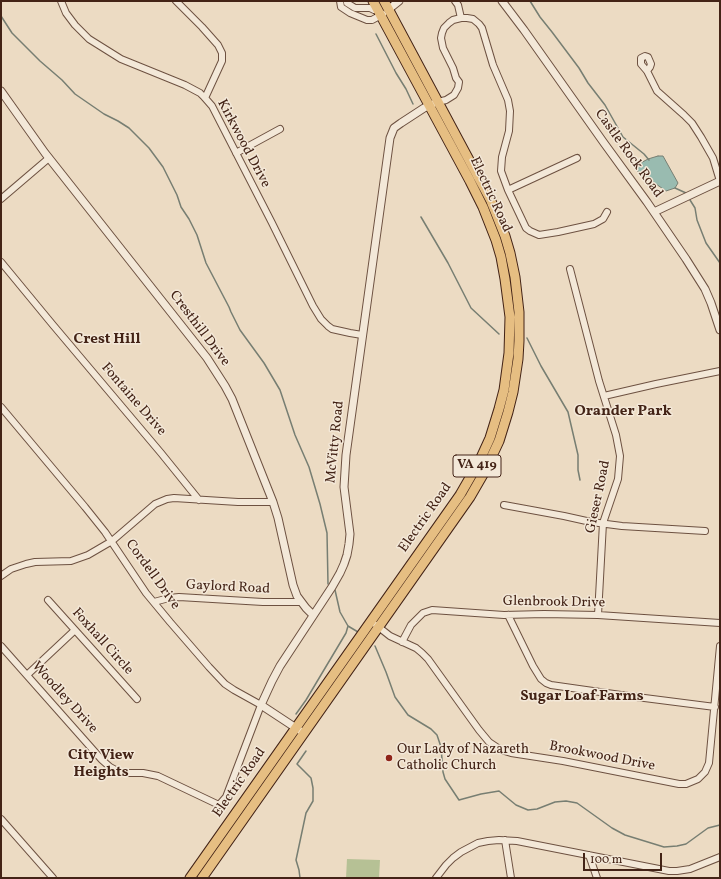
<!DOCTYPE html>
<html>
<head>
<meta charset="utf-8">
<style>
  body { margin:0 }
  #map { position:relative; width:721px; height:879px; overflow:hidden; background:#ecdbc3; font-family:Vollkorn,serif }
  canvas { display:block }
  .frame { position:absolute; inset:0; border:2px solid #432316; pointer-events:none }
  .scale { position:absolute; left:583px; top:853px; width:79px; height:18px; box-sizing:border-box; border:2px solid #432316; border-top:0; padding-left:5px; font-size:12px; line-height:14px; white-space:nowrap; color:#432316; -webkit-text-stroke:3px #f3e8d8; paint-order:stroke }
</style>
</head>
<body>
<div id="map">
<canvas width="721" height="879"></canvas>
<div class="frame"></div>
<div class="scale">100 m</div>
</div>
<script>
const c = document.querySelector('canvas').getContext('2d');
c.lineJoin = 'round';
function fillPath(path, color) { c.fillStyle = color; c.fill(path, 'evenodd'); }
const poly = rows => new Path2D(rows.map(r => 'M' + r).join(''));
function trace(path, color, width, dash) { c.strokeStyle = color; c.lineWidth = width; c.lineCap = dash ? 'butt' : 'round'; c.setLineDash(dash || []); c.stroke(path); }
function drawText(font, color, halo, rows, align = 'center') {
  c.font = font + ' Vollkorn,serif'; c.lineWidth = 3; c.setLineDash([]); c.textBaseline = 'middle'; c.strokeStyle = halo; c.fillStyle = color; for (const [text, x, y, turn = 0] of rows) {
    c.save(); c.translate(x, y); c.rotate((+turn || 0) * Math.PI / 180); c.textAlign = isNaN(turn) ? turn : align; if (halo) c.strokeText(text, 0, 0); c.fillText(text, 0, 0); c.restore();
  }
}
fillPath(poly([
  [347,859,380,860,379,878,346,878]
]), '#b6c195');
const water = poly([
  [658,156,663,156,678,183,675,188,666,191,636,170,637,165,648,159,658,156]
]);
fillPath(water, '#99bbb0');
trace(water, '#777e72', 1);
trace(poly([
  [530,1,540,17,552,32,579,68,588,83,605,105,623,137,644,154,649,160],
  [1,16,12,33,40,61,62,80,75,94,104,114,118,121,129,128,149,148,163,167,177,195,181,207,189,219,197,235,206,263,229,307,231,312,240,330,264,363,280,390,295,435,309,467,320,504,327,533,328,584],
  [376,34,396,73,406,89,413,104],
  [675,188,686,193],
  [690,200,695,208,697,220,706,243,720,263],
  [421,217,448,263,471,308,499,334],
  [527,338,541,366,568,412,578,455,578,470,580,480],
  [335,590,340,612,348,626,358,632],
  [375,646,386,672,395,697,408,715,431,729,437,735,441,747,443,772,445,779,459,800,481,794,499,791,516,805,528,810,537,809,555,802,566,801,577,803,612,828,625,835,664,847,677,846,686,844,708,828,720,825],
  [296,714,306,700,346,633,348,626],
  [300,878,299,870,296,860,306,813,313,801,313,788,311,778,297,764,306,751]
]), '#777e72', 1.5);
const minor = poly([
  [61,1,66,13,75,25,89,39,121,59,185,85,200,93,205,98,212,106,272,223,313,306,321,319,328,326,332,329,350,333,362,335],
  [176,1,202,27,218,45,222,53,222,61,205,98],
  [340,1,341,7,350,13,367,20,372,20,383,14],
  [347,1,347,3,355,8,370,8,374,10,379,10],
  [455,1,458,5,461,18],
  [647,71,650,67,651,64,648,57,645,56,641,58,641,64,647,71,657,91,684,115,692,123,701,137,713,158,720,181],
  [438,102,446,100,454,95,458,88,459,82,456,78,453,68,443,48,441,38,442,33,444,28,449,23,453,20,461,18,467,18,473,19,479,24,482,28,493,65,508,100,510,111,509,131,502,157,501,171,508,190,526,228,530,231,539,235,558,232,594,224,603,219,607,212],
  [236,153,280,129],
  [508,190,577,158],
  [1,199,49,158],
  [1,262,53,325,161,453,199,500],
  [570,269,599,381,616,435,620,456,618,479,603,523,598,615],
  [604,396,656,384,720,371],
  [1,407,85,507,105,532,146,593,170,622,209,667,225,684,234,690,261,705,226,797,219,805,158,776,143,773,121,773,110,767,102,760,1,646],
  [504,505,564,516,591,522,622,526,705,531],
  [1,576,11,569,26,564,35,562,71,561,88,555,112,541,155,504,167,499,174,498,238,502,273,502],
  [48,600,137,699],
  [154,602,169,598,179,597,263,602,301,602],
  [508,615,533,666,541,679,546,683,551,685,621,695,715,707],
  [376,625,390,636,416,648,422,653,428,659,479,730,489,742,501,750,511,753,563,761,679,784,686,784,698,779,705,772,709,763,720,646],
  [402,642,411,625,423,613,432,610,504,615,544,614,598,615,720,623],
  [27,675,75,630],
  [1,819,53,878],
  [505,840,511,878],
  [589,855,597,878],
  [436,878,446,865,453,858,461,852,478,843,488,841,499,840,517,841,669,871,677,871,690,869,720,857]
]);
const tertiary = poly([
  [502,1,524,30,604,143,647,202,686,259,705,289,711,303,720,330],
  [389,9,399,1],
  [1,91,45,153,207,358,225,386,232,399,273,502,278,518,293,585,297,596,306,608,313,615],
  [654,212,720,181],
  [299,730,261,705,272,681,280,666,332,587,340,573,344,564,347,555,349,544,350,534,344,487,346,455,390,138,394,128,401,123,424,108,433,104]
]);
const primary = poly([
  [190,878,460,495,479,462,490,438,499,409,504,390,509,353,510,317,505,279,501,257,496,240,483,207,470,181,373,1],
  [202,878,470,497,485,471,499,441,508,412,513,392,518,359,519,341,519,312,515,277,510,253,505,236,491,201,384,1]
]);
trace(minor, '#6d5141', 8);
trace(tertiary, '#6d5141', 9);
trace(primary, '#432316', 11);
trace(minor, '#f3e8d8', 6);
trace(tertiary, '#f3e8d8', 7);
trace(primary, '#e6be82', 9);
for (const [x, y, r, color] of [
  [389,758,4,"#8f2418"]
]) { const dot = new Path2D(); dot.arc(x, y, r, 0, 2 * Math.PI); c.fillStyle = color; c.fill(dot); trace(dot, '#f3e8d8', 1.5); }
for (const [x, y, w] of [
  [477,466,48]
]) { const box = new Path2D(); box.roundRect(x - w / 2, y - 11, w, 22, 3); c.fillStyle = '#f3e8d8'; c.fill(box); trace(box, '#432316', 1); }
drawText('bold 13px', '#432316', null, [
  ["VA 419",477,466]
]);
drawText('14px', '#432316', '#f3e8d8', [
  ["Kirkwood Drive",243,144,62],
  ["Castle Rock Road",628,154,54],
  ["Electric Road",490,195,65],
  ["Cresthill Drive",199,329,53],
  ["Fontaine Drive",133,400,49],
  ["McVitty Road",336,442,-84],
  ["Gieser Road",599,497,-78],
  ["Electric Road",426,518,-55],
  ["Cordell Drive",152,575,54],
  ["Gaylord Road",228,588,3],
  ["Glenbrook Drive",554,603,1],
  ["Foxhall Circle",102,642,48],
  ["Woodley Drive",64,698,48],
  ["Brookwood Drive",602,757,11],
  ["Electric Road",240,783,-55]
]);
drawText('14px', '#432316', '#f3e8d8', [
  ["Our Lady of Nazareth",397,750],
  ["Catholic Church",397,766]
], 'left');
drawText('bold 15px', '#432316', '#f3e8d8', [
  ["Crest Hill",107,340],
  ["Orander Park",623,412],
  ["Sugar Loaf Farms",582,697],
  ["City View",101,756],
  ["Heights",101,773]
]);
</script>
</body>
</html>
